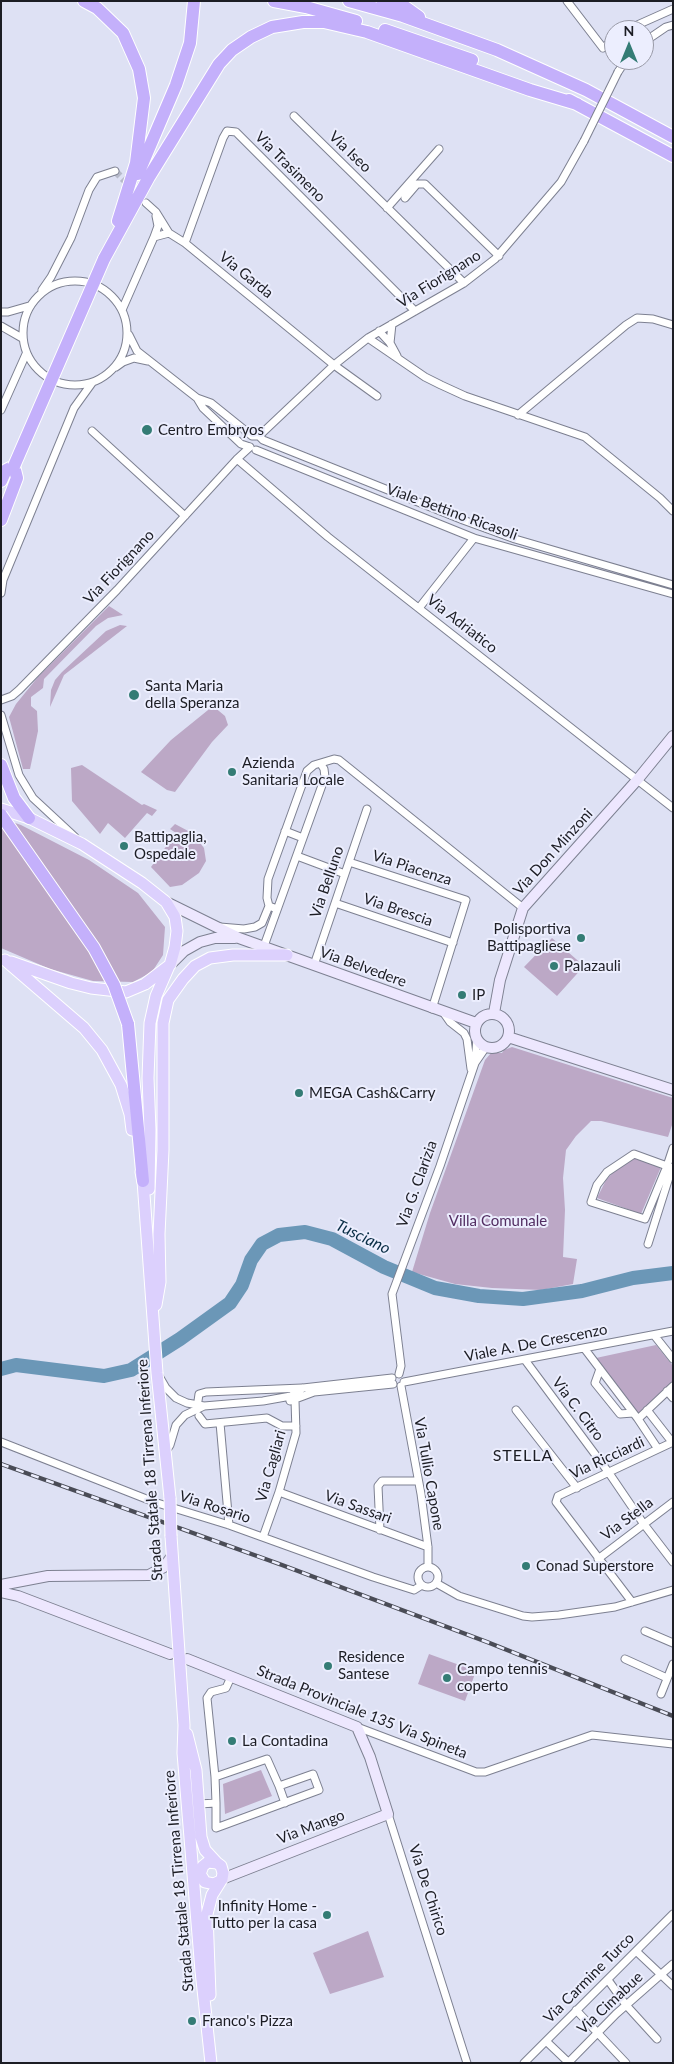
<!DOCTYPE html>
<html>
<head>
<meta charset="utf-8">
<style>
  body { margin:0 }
  #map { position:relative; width:674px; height:2064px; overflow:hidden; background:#dee1f4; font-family:Lato,sans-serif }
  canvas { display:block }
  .frame { position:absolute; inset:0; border:2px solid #1c1d24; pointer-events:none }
  .north { position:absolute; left:604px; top:20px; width:50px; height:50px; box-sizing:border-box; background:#eceefe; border:1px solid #999aa7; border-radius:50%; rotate:0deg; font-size:14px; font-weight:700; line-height:20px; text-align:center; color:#1c1d24 }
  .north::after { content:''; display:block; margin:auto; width:18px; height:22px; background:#347c75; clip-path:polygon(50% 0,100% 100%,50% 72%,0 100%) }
</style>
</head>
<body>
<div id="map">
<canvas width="674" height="2064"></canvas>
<div class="frame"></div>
<div class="north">N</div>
</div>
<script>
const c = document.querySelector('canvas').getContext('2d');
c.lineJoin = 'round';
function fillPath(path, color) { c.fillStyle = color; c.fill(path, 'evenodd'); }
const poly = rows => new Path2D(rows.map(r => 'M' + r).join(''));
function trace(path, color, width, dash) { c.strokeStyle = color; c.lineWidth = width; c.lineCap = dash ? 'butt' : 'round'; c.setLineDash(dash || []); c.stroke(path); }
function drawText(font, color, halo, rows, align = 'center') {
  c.font = font + ' Lato,sans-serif'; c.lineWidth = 4; c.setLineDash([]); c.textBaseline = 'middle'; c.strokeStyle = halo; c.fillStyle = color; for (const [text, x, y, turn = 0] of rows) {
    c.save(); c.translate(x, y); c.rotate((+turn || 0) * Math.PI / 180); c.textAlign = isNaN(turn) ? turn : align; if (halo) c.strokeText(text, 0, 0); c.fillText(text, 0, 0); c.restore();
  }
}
fillPath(poly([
  [109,606,123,615,108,618,96,626,44,679,43,688,31,697,31,706,37,711,38,731,30,769,23,769,9,717,16,704,38,677],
  [120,625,127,626,64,675,50,707,51,690,55,680,62,672,106,631],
  [213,706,225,716,228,725,212,742,175,792,167,790,141,772,171,740],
  [82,765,142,805,144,804,157,810,152,816,147,813,125,838,108,823,100,834,72,801,71,768],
  [1,818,21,825,89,860,138,893,165,927,163,955,152,972,133,982,93,981,50,969,1,948],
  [175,824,192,833,204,848,206,861,199,873,182,885,170,887,151,867,176,833,170,829],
  [552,938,584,966,557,996,524,967],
  [512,1047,673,1098,673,1122,668,1137,601,1121,591,1121,576,1136,566,1150,563,1178,565,1210,563,1257,577,1259,573,1284,541,1290,492,1288,455,1284,412,1272,430,1213,485,1060,491,1053,502,1053,504,1050],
  [633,1158,661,1167,641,1214,597,1198,606,1180,616,1169],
  [656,1345,673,1366,673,1401,667,1396,641,1419,596,1358],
  [429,1654,476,1671,465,1701,418,1684],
  [261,1770,272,1796,225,1814,223,1784],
  [368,1931,384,1977,330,1994,313,1953]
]), '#bca8c6');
trace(poly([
  [1,1369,16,1365,104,1376,131,1370,180,1339,230,1303,242,1285,251,1260,262,1244,279,1235,305,1232,332,1239,384,1267,435,1288,479,1296,523,1299,582,1291,633,1278,673,1273]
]), '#6b97b7', 14);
trace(poly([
  [115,171,130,186]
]), '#b7baca', 7, [7, 3.5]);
const street = poly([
  [567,1,603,48,614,39],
  [626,30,673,9],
  [644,42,666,27,673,25],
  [618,72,626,60],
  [294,116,464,283],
  [405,198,417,184,425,184,499,256],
  [146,203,156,212,169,233,185,243,334,365,377,396],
  [387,208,439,149],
  [154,237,158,226,156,216],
  [185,243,223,138,227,131,236,132,415,311],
  '23 333a52 52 0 1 1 104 0a52 52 0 1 1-104 0Z',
  [42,290,51,277,71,238,89,190,97,177,115,171],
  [122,310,154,237,169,233],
  [1,312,8,312,29,306],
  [1,326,22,338],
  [379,331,390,343,397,356],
  [129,335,137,351,197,398,203,408,241,444,250,447],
  [368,338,425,377,441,385,465,396,585,437,660,498,673,511],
  [390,343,392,324],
  [116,367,123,362,134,358,148,361],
  [197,398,211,403,252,436,259,436,263,440,463,520,515,539,673,585],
  [1,410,26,354],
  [518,415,626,325,637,318,653,319,673,325],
  [92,431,185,516],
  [259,436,334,365,368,338,464,283,495,259,561,182,584,141],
  [256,450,474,538,673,594],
  [237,459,328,537,673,808],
  [1,593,3,580,74,408,92,383],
  [419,608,474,538],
  [1,700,12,696,19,690,117,590,237,459,250,447],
  [1,715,19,775,33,798,75,837],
  [285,831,303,838],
  [297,856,345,874],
  [349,862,466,900,432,1009],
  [335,903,453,943],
  [277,909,269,906,267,898,268,879,307,771,314,765,334,759,339,760,523,908],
  [220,927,244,929,255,927,262,923,269,906],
  [264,946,325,777,324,769,321,764],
  [314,965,367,809],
  [443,1012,450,1022,464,1033,467,1039,471,1069],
  [475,1063,477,1038],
  [673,1148,667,1166,645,1219,591,1202,597,1185,607,1172,634,1154,667,1166,673,1168],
  [648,1244,672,1168],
  [654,1335,673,1359],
  [584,1348,638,1419,658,1449],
  [525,1360,609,1473,643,1523,673,1562],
  [600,1369,595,1383,620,1414,633,1413],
  [399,1374,401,1366,392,1294,440,1166,475,1063,486,1047],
  [159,1376,166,1388,176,1398,187,1403,204,1406],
  [404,1382,673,1331],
  [401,1386,421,1494,428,1547,428,1567],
  [667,1391,673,1398],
  [198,1401,199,1394,206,1392,302,1388],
  [290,1401,314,1392,393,1384],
  [516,1410,577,1488],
  [647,1410,672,1442],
  [199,1416,205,1424,267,1418,282,1426,296,1426],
  [638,1419,673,1386],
  [220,1423,229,1525],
  [1,1442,154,1502,229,1525,373,1577,414,1590,422,1585],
  [166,1451,170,1445,176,1425,185,1415,204,1406,263,1401,291,1396,303,1388,392,1378],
  [279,1492,428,1547],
  [380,1530,378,1486,382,1481,418,1481],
  [263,1537,279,1492,296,1433,295,1400],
  [598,1559,673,1502],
  '418 1577a10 10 0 1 1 20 0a10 10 0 1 1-20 0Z',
  [436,1583,459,1596,523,1616,532,1617,559,1615,615,1607,673,1590],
  [632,1602,556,1502,558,1496,673,1442],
  [645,1631,673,1643],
  [625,1659,667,1678],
  [661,1694,673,1664],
  [357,1727,476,1772,485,1772,592,1735,673,1744],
  [215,1777,267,1759,279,1786,313,1774,319,1790,216,1828,216,1803],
  [279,1786,285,1803],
  [199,1804,216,1803,215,1777,207,1698,211,1692,226,1688,231,1677],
  [388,1814,467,2063],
  [636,1951,673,1986],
  [608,1980,626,2005,657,2039],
  [576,2010,626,2063],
  [546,2041,569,2063],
  [524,2063,673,1914],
  [568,2063,616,2014,673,1964]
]);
const secondary = poly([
  [166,902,239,938,476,1023],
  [170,965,184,951,200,942,215,938,235,938],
  [494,1013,500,980,523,908,638,779,673,736],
  '475 1031a17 17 0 1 1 34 0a17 17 0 1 1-34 0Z',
  [508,1037,673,1090],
  [1,1585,48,1576,149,1575,164,1567,172,1556],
  [1,1592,18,1596,170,1654],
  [187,1659,357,1727,370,1757,388,1814,222,1879]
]);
const primary = poly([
  [1,809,29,818,82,844,142,883,166,902,175,917,177,931,175,947,170,965,145,984,126,992,91,988,71,983,11,962],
  [5,960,84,1028,102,1050,121,1085,130,1114,132,1130],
  [141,1172,143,1181,157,1373,170,1498],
  [149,1189,150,1130,148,1078,150,1023,156,996,169,966],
  [156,1305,160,1282,159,1234,163,1150,163,1023,168,1000,183,979,195,966,210,958,233,955,287,955],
  [171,1536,184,1725,183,1753,201,1971,211,2063],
  [187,1734,196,1770,201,1837,205,1850,217,1863],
  [210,1995,207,1914,212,1895,222,1879,223,1873,221,1866,217,1863,208,1862,203,1866,200,1874,205,1882,214,1884,220,1881]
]);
const highway = poly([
  [84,1,97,8,123,33,139,69,144,98,136,163,118,221],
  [274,1,306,7,356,21],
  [349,1,403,16,497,50,586,90,673,137],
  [383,2,405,7,419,17],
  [385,30,472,60],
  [569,100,673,156],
  [138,174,176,85,190,43,194,1],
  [104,259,149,177,219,64,232,50,251,37,272,27,303,22,324,22,367,32,530,90,577,104],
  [1,481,6,470,14,466],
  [1,520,17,478,14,466],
  [1,765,14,798,29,818],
  [128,1024,143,1181]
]);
trace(street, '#7d8091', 9);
trace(secondary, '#7d8091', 12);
trace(primary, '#fff', 13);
trace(highway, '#fff', 14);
trace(street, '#fff', 7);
trace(secondary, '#ede7fe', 10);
trace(primary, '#dcd0fd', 11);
trace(highway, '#c4b0fb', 12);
const rail = poly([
  [1,1464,282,1565,487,1642,673,1716]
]);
trace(rail, '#4a4c56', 4.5);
trace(rail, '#eceefe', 2.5, [8]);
const streetBridge = poly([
  [584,141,618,72]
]);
const primaryBridge = poly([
  [170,1498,171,1536]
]);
const highwayBridge = poly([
  [14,466,104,259],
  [1,815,94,948,114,985,128,1024]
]);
trace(streetBridge, '#7d8091', 9, []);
trace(primaryBridge, '#fff', 13, []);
trace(highwayBridge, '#fff', 14, []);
trace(streetBridge, '#fff', 7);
trace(primaryBridge, '#dcd0fd', 11);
trace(highwayBridge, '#c4b0fb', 12);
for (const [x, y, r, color] of [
  [147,430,6,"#347c75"],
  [134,695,6,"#347c75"],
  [232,772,5,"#347c75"],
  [124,846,5,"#347c75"],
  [581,938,5,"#347c75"],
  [554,966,5,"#347c75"],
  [462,995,5,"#347c75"],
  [299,1093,5,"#347c75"],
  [526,1566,5,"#347c75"],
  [328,1666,5,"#347c75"],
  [447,1678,5,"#347c75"],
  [232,1741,5,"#347c75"],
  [327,1915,5,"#347c75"],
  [192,2021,5,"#347c75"]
]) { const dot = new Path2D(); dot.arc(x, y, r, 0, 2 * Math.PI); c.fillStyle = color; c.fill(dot); trace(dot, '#eceefe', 2); }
drawText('15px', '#1c1d24', '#eceefe', [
  ["Via Iseo",350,152,44],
  ["Via Trasimeno",290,167,45],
  ["Via Garda",246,275,39],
  ["Via Fiorignano",439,279,-32],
  ["Viale Bettino Ricasoli",452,512,20],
  ["Via Fiorignano",119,567,-47],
  ["Via Adriatico",462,624,38],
  ["Via Don Minzoni",553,852,-48],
  ["Via Piacenza",412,868,18],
  ["Via Belluno",327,882,-71],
  ["Via Brescia",398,910,19],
  ["Via Belvedere",363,967,20],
  ["Via G. Clarizia",417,1184,-70],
  ["Viale A. De Crescenzo",536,1343,-11],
  ["Via C. Citro",578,1409,53],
  ["Via Ricciardi",607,1458,-25],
  ["Via Cagliari",271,1466,-74],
  ["Strada Statale 18 Tirrena Inferiore",150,1470,-94],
  ["Via Tullio Capone",429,1474,80],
  ["Via Rosario",215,1507,18],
  ["Via Sassari",358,1507,20],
  ["Via Stella",627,1519,-37],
  ["Strada Provinciale 135 Via Spineta",362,1712,22],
  ["Via Mango",311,1827,-21],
  ["Strada Statale 18 Tirrena Inferiore",179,1881,-95],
  ["Via De Chirico",428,1890,72],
  ["Via Carmine Turco",589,1978,-45],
  ["Via Cimabue",610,2003,-43]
]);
drawText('15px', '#1c1d24', '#eceefe', [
  ["Centro Embryos",158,430],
  ["Santa Maria",145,686],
  ["della Speranza",145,703],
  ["Azienda",242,763],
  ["Sanitaria Locale",242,780],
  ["Battipaglia,",134,837],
  ["Ospedale",134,854],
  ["Polisportiva",571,929,"right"],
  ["Battipagliese",571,946,"right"],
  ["Palazauli",564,966],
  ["IP",472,995],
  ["MEGA Cash&Carry",309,1093],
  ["Conad Superstore",536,1566],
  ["Residence",338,1657],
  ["Santese",338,1674],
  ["Campo tennis",457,1669],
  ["coperto",457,1686],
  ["La Contadina",242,1741],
  ["Infinity Home -",317,1906,"right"],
  ["Tutto per la casa",317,1923,"right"],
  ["Franco's Pizza",202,2021]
], 'left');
drawText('15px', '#522d62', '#eceefe', [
  ["Villa Comunale",498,1221]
]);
drawText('italic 16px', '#0a2e46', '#eceefe', [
  ["Tusciano",363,1237,26]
]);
c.letterSpacing = '1px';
drawText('16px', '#1c1d24', '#eceefe', [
  ["STELLA",523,1456]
]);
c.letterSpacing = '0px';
</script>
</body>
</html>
